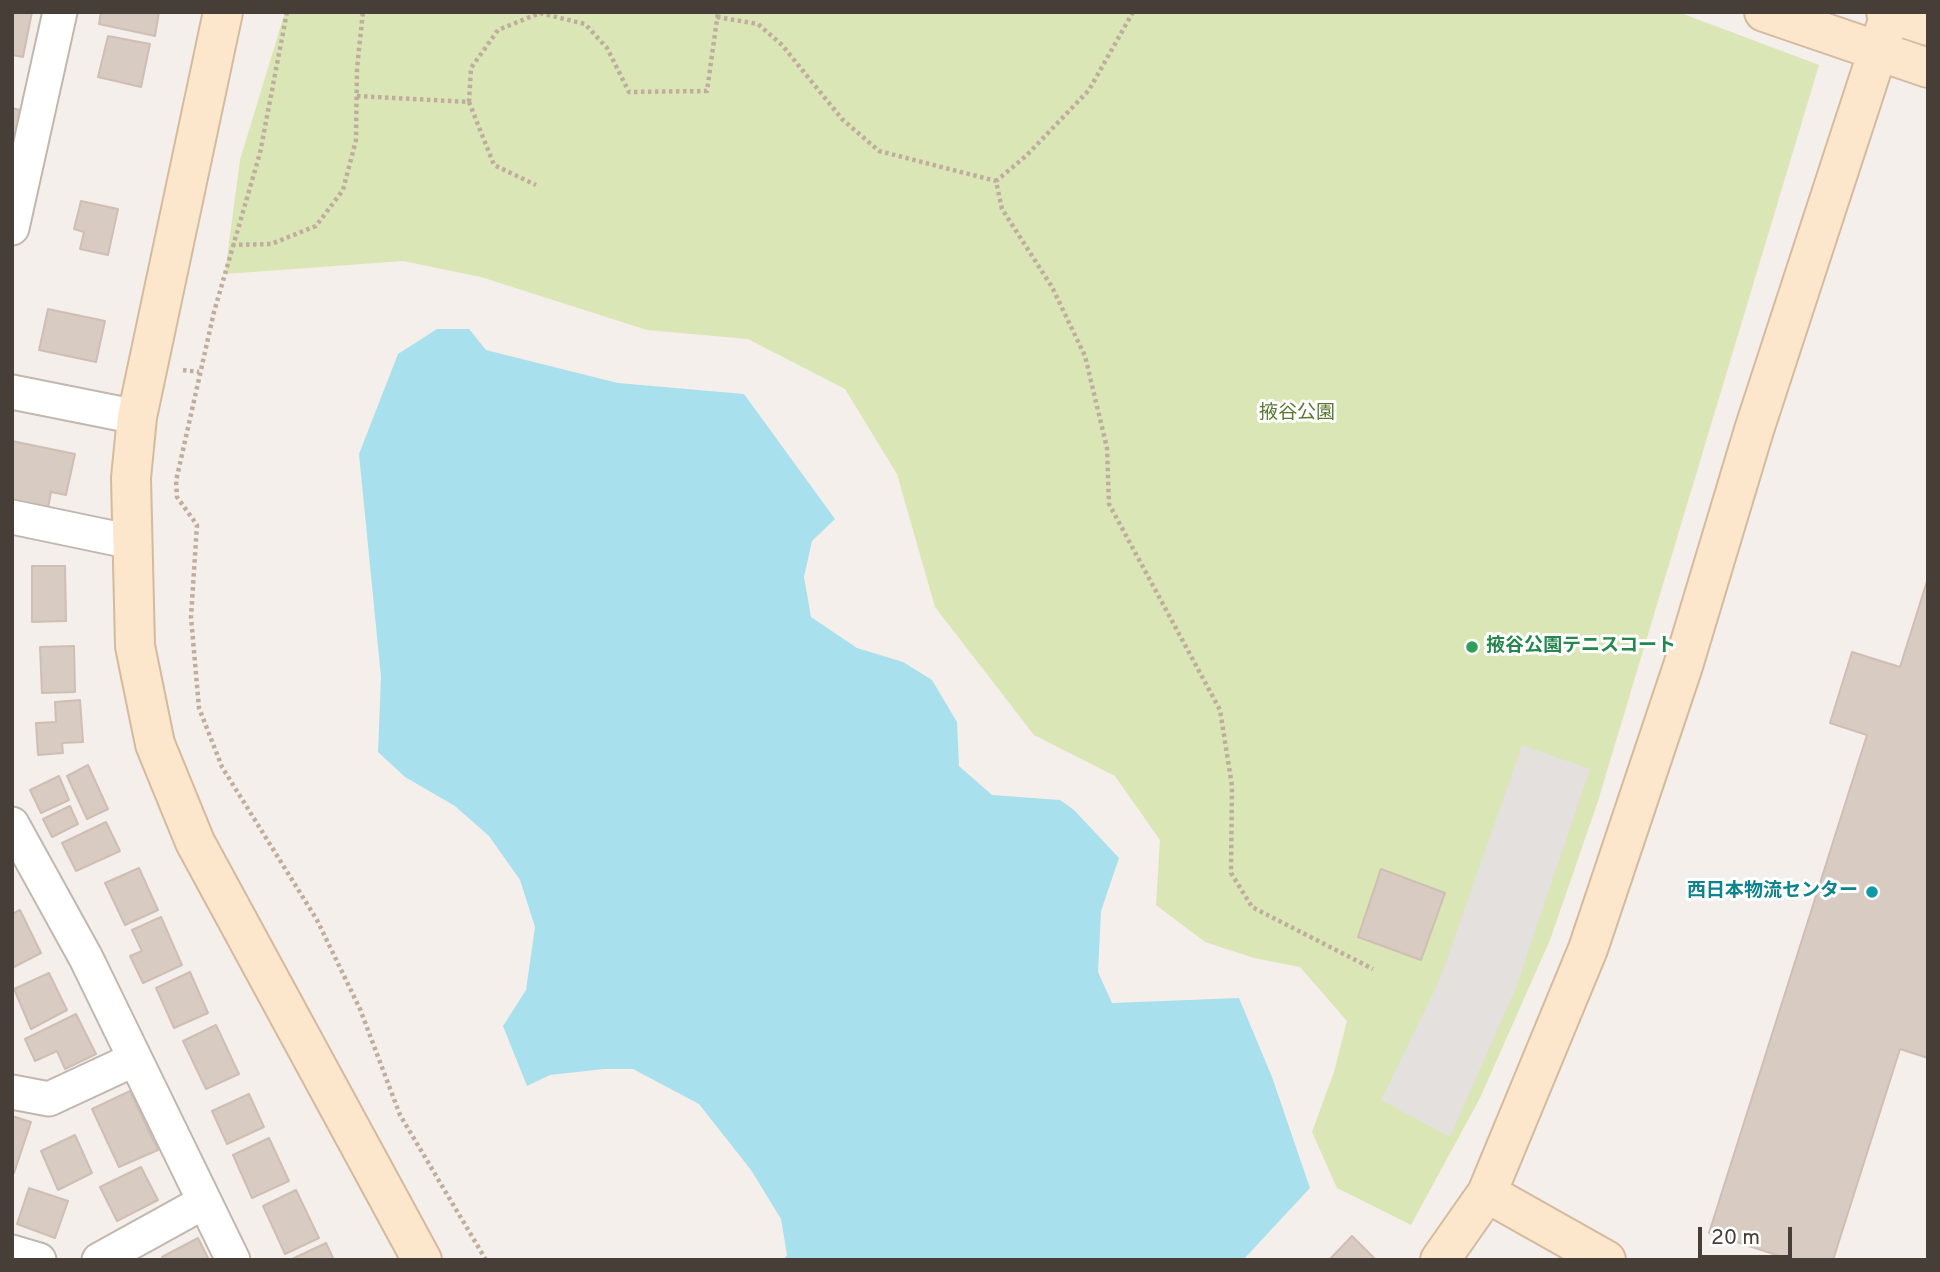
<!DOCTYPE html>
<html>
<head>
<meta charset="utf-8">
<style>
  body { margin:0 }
  #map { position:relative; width:1940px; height:1272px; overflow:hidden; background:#f4efea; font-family:Overpass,sans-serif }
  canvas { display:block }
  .frame { position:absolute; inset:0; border:14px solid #473e38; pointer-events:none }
  .scale { position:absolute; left:1698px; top:1227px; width:94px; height:32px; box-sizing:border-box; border:4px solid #473e38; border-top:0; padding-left:9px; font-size:21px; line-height:24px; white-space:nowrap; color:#473e38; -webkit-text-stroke:5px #fff; paint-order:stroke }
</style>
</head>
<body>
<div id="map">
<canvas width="1940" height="1272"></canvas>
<div class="frame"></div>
<div class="scale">20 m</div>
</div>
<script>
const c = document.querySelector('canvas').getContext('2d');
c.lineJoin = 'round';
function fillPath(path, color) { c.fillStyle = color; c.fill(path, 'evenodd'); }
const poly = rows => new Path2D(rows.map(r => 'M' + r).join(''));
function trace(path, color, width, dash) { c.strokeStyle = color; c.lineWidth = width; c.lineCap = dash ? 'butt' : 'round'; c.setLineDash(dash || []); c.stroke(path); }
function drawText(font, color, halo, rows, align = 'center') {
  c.font = font + ' Overpass,"Noto Sans JP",sans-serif'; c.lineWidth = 6; c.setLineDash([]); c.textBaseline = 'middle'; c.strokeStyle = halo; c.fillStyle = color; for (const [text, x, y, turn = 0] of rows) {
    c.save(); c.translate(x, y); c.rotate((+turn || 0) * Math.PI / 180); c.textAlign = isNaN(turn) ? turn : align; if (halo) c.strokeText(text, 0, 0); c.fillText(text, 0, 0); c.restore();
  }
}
fillPath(poly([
  [285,12,1678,12,1819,65,1598,801,1550,940,1480,1098,1411,1225,1337,1188,1312,1132,1334,1072,1347,1021,1300,967,1254,958,1205,942,1156,905,1160,840,1115,776,1034,735,935,607,897,474,845,389,748,339,647,330,481,277,403,261,225,274,240,160]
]), '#dae6b5');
fillPath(poly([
  [1522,745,1590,769,1516,988,1450,1137,1381,1100,1440,979]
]), '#e3e0de');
fillPath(poly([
  [437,329,469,329,486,350,618,383,744,394,835,519,812,541,804,577,811,617,857,648,903,662,932,680,957,722,959,766,992,795,1060,800,1074,810,1119,858,1101,911,1098,972,1112,1003,1239,998,1272,1077,1310,1188,1243,1260,783,1260,787,1255,781,1219,751,1170,699,1104,633,1069,604,1069,550,1075,527,1086,503,1026,526,990,535,927,520,880,489,836,455,806,405,777,378,752,381,677,359,454,398,354]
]), '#a9e0ed');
const building = poly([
  [12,12,32,12,23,57,12,55,12,12],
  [101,12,159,12,155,36,99,24,101,12],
  [108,36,150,44,141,87,98,77,108,36],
  [12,108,23,111,12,155,12,108],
  [81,201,118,209,108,255,80,249,84,232,74,229,81,201],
  [48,309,105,321,96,362,39,350,48,309],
  [12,441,75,454,66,495,51,492,48,508,12,501,12,441],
  [32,566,65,566,66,621,32,622,32,566],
  [1928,578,1928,1058,1900,1049,1833,1260,1792,1260,1709,1233,1867,735,1830,723,1852,652,1900,667,1928,578],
  [74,646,75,692,42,693,40,647,74,646],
  [80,700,83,742,62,743,63,753,38,755,36,723,56,722,55,702,80,700],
  [88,765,108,809,87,819,67,776,88,765],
  [59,776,69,800,41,813,30,790,59,776],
  [70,806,78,824,52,837,43,819,70,806],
  [106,822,120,851,76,871,62,843,106,822],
  [139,868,158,910,125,925,105,883,139,868],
  [1381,869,1445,893,1421,960,1358,937,1381,869],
  [20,910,41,953,12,968,12,914,20,910],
  [161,917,182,965,143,983,130,956,142,951,132,930,161,917],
  [190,972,208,1013,174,1028,156,988,190,972],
  [49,973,67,1010,31,1029,14,989,49,973],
  [76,1014,96,1054,65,1069,57,1051,35,1061,25,1039,76,1014],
  [216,1025,239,1074,206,1089,183,1041,216,1025],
  [130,1091,158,1150,119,1167,92,1109,130,1091],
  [249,1094,264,1127,227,1144,212,1111,249,1094],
  [12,1116,31,1122,14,1173,12,1172,12,1116],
  [75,1135,92,1173,58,1190,41,1151,75,1135],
  [269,1138,289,1181,252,1198,233,1155,269,1138],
  [141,1167,158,1200,117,1221,100,1187,141,1167],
  [29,1188,68,1201,55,1238,17,1224,29,1188],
  [296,1190,319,1238,285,1254,263,1206,296,1190],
  [1352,1236,1375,1259,1329,1260,1352,1236],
  [198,1238,209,1260,163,1260,162,1257,198,1238],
  [326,1243,334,1260,293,1260,292,1259,326,1243]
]);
fillPath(building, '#d8cbc2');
trace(building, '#cfbeb3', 2);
const street = poly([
  [12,228,60,12],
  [12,392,137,417],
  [12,517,132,542],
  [12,824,86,958,233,1260],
  [12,1092,49,1099,135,1059],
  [12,1252,39,1260],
  [99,1260,204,1202]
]);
const secondary = poly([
  [223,12,137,417,131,478,135,646,155,744,195,842,422,1260],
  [1764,12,1928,68],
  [1886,12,1928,26],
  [1487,1193,1606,1260],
  [1440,1260,1487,1193,1588,949,1683,666,1754,430,1890,14]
]);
trace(street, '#c2b7af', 37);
trace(secondary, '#d4ba9e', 42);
trace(poly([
  [287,12,260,153,214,312,176,481,177,497,197,525,191,617,199,708,222,767,317,920,360,1009,400,1115,486,1260],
  [1133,12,1089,90,1026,156,996,181,1002,209,1052,287,1085,356,1107,448,1109,504,1220,710,1232,786,1231,873,1252,907,1373,969],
  [717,17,758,24,782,45,842,119,879,151,996,181],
  [357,96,469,102,494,165,536,185],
  [469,102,471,68,498,30,540,13,585,24,607,48,629,92,707,91,718,12],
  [232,245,271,244,316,226,343,190,356,140,357,68,363,12],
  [183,370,199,372]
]), '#c0ad9e', 4.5, [3.5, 3.5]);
trace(street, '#fff', 33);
trace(secondary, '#fce6cc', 38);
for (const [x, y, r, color] of [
  [1472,647,7,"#2e9e5b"],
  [1872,892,7,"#0f9aa8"]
]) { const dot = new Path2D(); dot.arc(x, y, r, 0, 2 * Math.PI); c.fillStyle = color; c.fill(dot); trace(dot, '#fff', 2.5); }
drawText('19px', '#59772e', '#fff', [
  ["掖谷公園",1297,414]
]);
drawText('bold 19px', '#27864d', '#fff', [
  ["掖谷公園テニスコート",1486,647]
], 'left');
drawText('bold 19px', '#0d838f', '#fff', [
  ["西日本物流センター",1858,892]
], 'right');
</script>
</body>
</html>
